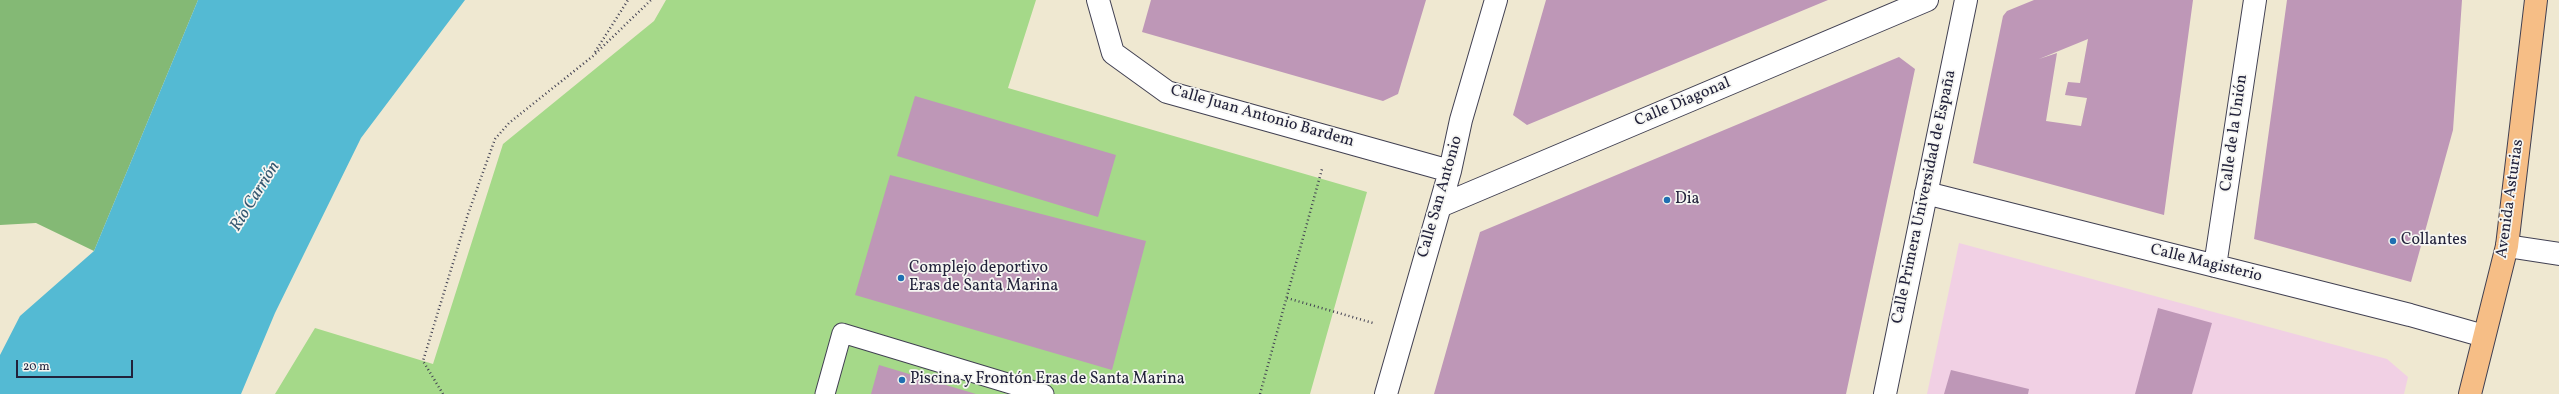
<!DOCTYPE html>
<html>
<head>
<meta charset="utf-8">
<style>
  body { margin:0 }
  #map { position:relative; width:2559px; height:394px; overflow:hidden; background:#efe8d1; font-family:Vollkorn,serif }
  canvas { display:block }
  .scale { position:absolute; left:16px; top:360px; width:117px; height:18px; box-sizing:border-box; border:2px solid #22223b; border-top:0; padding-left:5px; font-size:12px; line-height:14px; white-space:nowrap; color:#22223b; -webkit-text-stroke:3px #f6f6f2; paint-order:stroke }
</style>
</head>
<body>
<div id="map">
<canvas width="2559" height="394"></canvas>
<div class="scale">20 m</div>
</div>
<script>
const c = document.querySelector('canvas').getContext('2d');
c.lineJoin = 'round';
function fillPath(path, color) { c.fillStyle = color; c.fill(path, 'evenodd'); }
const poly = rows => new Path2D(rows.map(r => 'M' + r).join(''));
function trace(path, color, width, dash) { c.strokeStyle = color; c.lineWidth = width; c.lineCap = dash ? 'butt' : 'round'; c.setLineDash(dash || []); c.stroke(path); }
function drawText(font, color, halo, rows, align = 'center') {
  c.font = font + ' Vollkorn,serif'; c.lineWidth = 3.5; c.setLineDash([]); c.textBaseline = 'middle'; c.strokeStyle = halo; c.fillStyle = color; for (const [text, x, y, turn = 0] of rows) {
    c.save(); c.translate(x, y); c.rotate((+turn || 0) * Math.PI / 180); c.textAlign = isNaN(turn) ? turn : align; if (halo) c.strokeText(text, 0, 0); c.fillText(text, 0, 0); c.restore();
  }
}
fillPath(poly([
  [1959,243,2387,359,2408,377,2404,394,1927,394]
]), '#f1d0e4');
fillPath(poly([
  [666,0,1036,0,1008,88,1367,192,1310,394,275,394,315,328,433,364,503,144,654,21]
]), '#a5d989');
fillPath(poly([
  [0,0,198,0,94,251,36,223,0,225]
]), '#84b975');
fillPath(poly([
  [198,0,465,0,361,138,275,313,241,394,0,394,0,355,20,316,94,251]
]), '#54bad3');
fillPath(poly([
  [1151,0,1426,0,1398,94,1383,101,1142,32],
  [1546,0,1828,0,1527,125,1513,115],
  [2034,0,2193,0,2164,215,1973,163,2003,16,2007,11],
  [2088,39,2080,83,2068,82,2065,95,2087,98,2081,126,2046,121,2057,53,2039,59],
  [2287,0,2462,0,2453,130,2411,282,2254,239],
  [1899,57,1915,69,1846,394,1434,394,1480,232],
  [915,96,1116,155,1098,217,897,156],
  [890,175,1146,241,1112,370,855,295],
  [2158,308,2212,323,2192,394,2135,394],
  [879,365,976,394,871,394],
  [1951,370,2029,389,2028,394,1944,394]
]), '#be97b7');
const service = poly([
  [825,394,842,333,1044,394]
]);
const minor = poly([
  [1098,0,1113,53,1167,92,1450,171],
  [1926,193,2410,315,2484,336],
  [1440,206,1927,0],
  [2507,246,2559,254],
  [2215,266,2255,0],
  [1386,394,1450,171,1461,120,1496,0],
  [1885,394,1966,0]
]);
const primary = poly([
  [2470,394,2507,246,2536,0]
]);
trace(service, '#414052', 21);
trace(minor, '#414052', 24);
trace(primary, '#414052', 24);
trace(poly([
  [595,52,628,0],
  [1287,298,1373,323],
  [443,394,423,361,468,214,495,139,509,123,593,56,651,0],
  [1260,394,1322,169]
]), '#414052', 2.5, [1, 3]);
trace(service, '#fff', 19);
trace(minor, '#fff', 22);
trace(primary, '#f6be86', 22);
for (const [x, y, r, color] of [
  [1667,200,4,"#1f6fb2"],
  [2393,241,4,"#1f6fb2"],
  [901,278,4,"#1f6fb2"],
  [902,380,4,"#1f6fb2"]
]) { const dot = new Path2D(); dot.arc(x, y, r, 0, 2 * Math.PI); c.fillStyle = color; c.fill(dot); trace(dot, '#f6f6f2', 1.5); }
drawText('16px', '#22223b', '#f6f6f2', [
  ["Calle Diagonal",1683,103,-23],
  ["Calle Juan Antonio Bardem",1262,117,16],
  ["Calle de la Unión",2235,133,-82],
  ["Calle San Antonio",1441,197,-74],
  ["Calle Primera Universidad de España",1925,197,-78],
  ["Avenida Asturias",2511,199,-82],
  ["Calle Magisterio",2206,264,14]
]);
drawText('16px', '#22223b', '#f6f6f2', [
  ["Dia",1675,200],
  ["Collantes",2401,241],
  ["Complejo deportivo",909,269],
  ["Eras de Santa Marina",909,287],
  ["Piscina y Frontón Eras de Santa Marina",910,380]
], 'left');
drawText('italic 17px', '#345770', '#f6f6f2', [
  ["Río Carrión",256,197,-58]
]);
</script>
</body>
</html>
